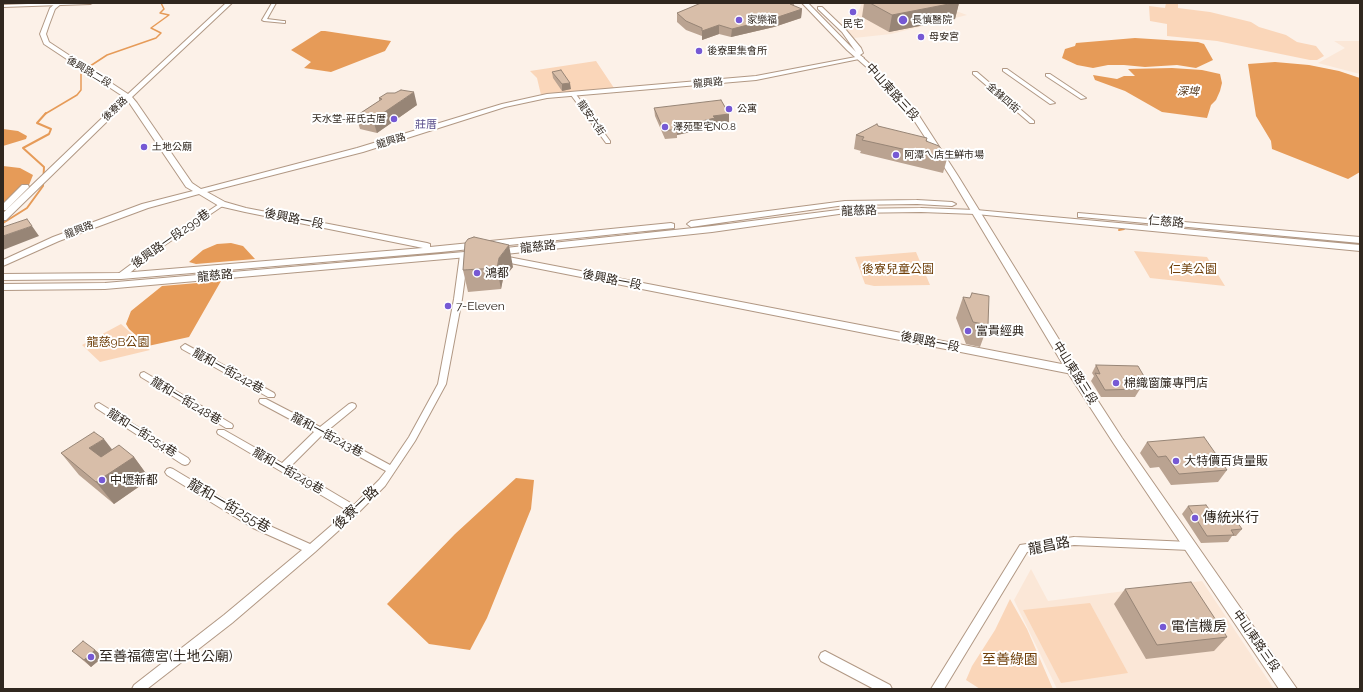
<!DOCTYPE html>
<html>
<head>
<meta charset="utf-8">
<style>
  body { margin:0 }
  #map { position:relative; width:1363px; height:692px; overflow:hidden; background:#fcf1e8; font-family:Raleway,sans-serif }
  canvas { display:block }
  .frame { position:absolute; inset:0; border:4px solid #30271f; pointer-events:none }
</style>
</head>
<body>
<div id="map">
<canvas width="1363" height="692"></canvas>
<div class="frame"></div>
</div>
<script>
const c = document.querySelector('canvas').getContext('2d');
c.lineJoin = 'round';
function fillPath(path, color) { c.fillStyle = color; c.fill(path, 'evenodd'); }
const poly = rows => new Path2D(rows.map(r => 'M' + r).join(''));
function trace(path, color, width, dash) { c.strokeStyle = color; c.lineWidth = width; c.lineCap = dash ? 'butt' : 'round'; c.setLineDash(dash || []); c.stroke(path); }
function drawText(font, color, halo, rows, align = 'center') {
  c.font = font + ' Raleway,"Noto Sans TC",sans-serif'; c.lineWidth = 4; c.setLineDash([]); c.textBaseline = 'middle'; c.strokeStyle = halo; c.fillStyle = color; for (const [text, x, y, turn = 0] of rows) {
    c.save(); c.translate(x, y); c.rotate((+turn || 0) * Math.PI / 180); c.textAlign = isNaN(turn) ? turn : align; if (halo) c.strokeText(text, 0, 0); c.fillText(text, 0, 0); c.restore();
  }
}
fillPath(poly([
  [862,3,934,3,967,15,891,34,854,38,846,30,851,28],
  [1334,41,1360,41,1360,74,1318,63,1345,48],
  [1031,569,1048,601,1202,581,1274,689,1057,689,1014,600]
]), '#fbe7d7');
fillPath(poly([
  [1166,3,1178,3,1178,8,1210,12,1251,22,1259,27,1286,35,1297,42,1316,46,1324,56,1317,60,1310,60,1217,41,1167,36,1167,24,1150,21,1149,6,1165,8],
  [596,61,614,88,541,95,537,78,530,71],
  [1134,251,1207,257,1225,286,1150,278],
  [916,252,930,285,874,286,865,284,855,257],
  [121,324,150,350,100,362,82,345],
  [1010,599,1027,629,1053,689,980,689,966,680,972,666,995,630],
  [1090,603,1128,673,1061,683,1023,610]
]), '#fad6b9');
fillPath(poly([
  [321,31,325,31,391,41,385,51,331,72,304,68,311,62,291,50],
  [1135,38,1198,42,1204,44,1213,60,1196,68,1177,65,1145,67,1124,65,1108,65,1093,68,1077,65,1062,58,1065,49,1075,46,1076,43],
  [1275,62,1309,65,1339,71,1360,78,1360,172,1348,179,1272,149,1271,141,1256,116,1248,64],
  [1172,68,1202,70,1220,74,1222,83,1220,91,1216,100,1211,105,1207,118,1162,112,1125,91,1095,80,1093,75,1117,79,1124,76,1135,76,1128,69],
  [3,129,18,131,27,136,26,139,3,146],
  [3,166,20,168,33,175,29,185,32,192,3,214],
  [231,243,243,246,255,259,196,264,189,262,203,250,217,244],
  [221,281,189,337,148,346,129,329,126,324,131,311,162,286],
  [516,478,534,480,531,509,487,618,470,650,429,644,387,604,455,534]
]), '#e69b58');
trace(poly([
  [45,114,77,95,81,90,81,72,107,55,156,38,161,33,151,28,169,15,160,13,164,9,161,3]
]), '#e69b58', 1.5);
trace(poly([
  [3,223,27,208,43,186,44,167,23,148,49,134,51,129,37,123,46,113],
  [1119,230,1124,229]
]), '#e69b58', 2);
const minor = poly([
  [53,3,92,3,90,4,3,7,3,5,53,3],
  [272,3,276,3,267,19,283,21,285,21,285,23,264,21,262,20,272,3],
  [1003,69,1007,69,1055,103,1050,104,1003,71,1003,69],
  [973,72,977,72,1034,121,1034,123,1030,123,973,74,973,72],
  [1046,74,1050,74,1086,98,1081,99,1046,76,1046,74],
  [571,93,575,93,610,141,610,143,606,143,571,95,571,93],
  [222,202,225,204,224,205,153,253,124,278,118,278,117,276,118,274,149,251,222,202],
  [464,253,468,255,462,299,446,384,415,441,385,486,358,513,315,552,232,623,147,689,132,689,134,685,224,615,302,550,253,528,167,475,165,472,167,469,170,468,173,469,261,522,310,544,348,511,218,434,217,432,218,430,224,430,282,463,314,432,260,403,259,401,260,399,266,399,320,427,349,404,352,403,355,404,356,406,355,408,327,431,390,465,409,437,438,384,454,299,460,255,464,253],
  [321,436,386,471,379,480,354,505,290,467,321,436],
  [185,344,274,393,275,395,274,397,268,397,182,349,181,347,185,344],
  [144,372,232,424,233,426,232,428,226,428,141,377,140,375,141,373,144,372],
  [99,403,188,458,190,461,188,464,185,465,182,464,96,408,95,406,96,404,99,403],
  [1074,537,1190,542,1194,543,1195,546,1194,549,1190,550,1074,545,1027,552,944,689,931,689,1020,545,1074,537],
  [825,651,890,685,892,689,874,689,821,661,819,657,821,653,825,651]
]);
const tertiary = poly([
  [56,3,62,3,55,9,49,25,46,34,49,42,128,94,226,3,232,3,132,97,137,103,192,183,201,189,357,148,502,104,547,94,756,76,861,56,864,58,756,80,547,98,505,107,363,152,207,192,225,202,246,208,427,243,430,244,430,247,671,223,674,224,674,228,441,252,121,279,3,280,3,274,121,273,423,248,245,212,219,206,199,194,148,208,59,241,3,266,3,260,53,237,142,204,193,191,186,187,128,101,6,220,3,220,3,213,124,97,44,44,40,34,50,8,56,3],
  [22,185,28,185,29,187,6,210,3,210,3,204,22,185],
  [917,200,952,202,956,204,952,206,917,204,845,205,691,227,687,224,691,221,845,201,917,200],
  [921,208,976,210,1360,245,1360,251,976,214,921,212,846,213,712,232,496,255,492,252,496,249,712,226,846,209,921,208],
  [1078,213,1360,237,1360,243,1081,217,1078,217,1078,213],
  [476,251,479,252,480,254,479,256,105,289,3,290,3,284,105,283,476,251],
  [498,255,1072,366,1077,370,1072,374,495,260,494,258,498,255]
]);
const secondary = poly([
  [802,3,808,3,856,52,842,32,818,9,818,7,822,7,846,30,861,48,863,53,860,55,883,76,916,111,958,176,1076,367,1122,438,1297,689,1279,689,1114,444,1068,373,950,176,910,114,879,78,847,50,802,3]
]);
trace(minor, '#b19884', 2);
trace(tertiary, '#b19884', 2);
trace(secondary, '#b19884', 2);
fillPath(minor, '#fff');
fillPath(tertiary, '#fff');
fillPath(secondary, '#fff');
fillPath(poly([
  [701,3,794,3,794,6,802,9,801,18,774,27,731,37,719,34,702,40,702,36,686,30,677,22,677,13],
  [864,3,959,3,955,19,889,32,862,17],
  [552,72,571,89,562,91,553,78],
  [379,98,417,105,377,133,360,129,356,116,379,101],
  [654,108,729,114,729,122,715,124,714,127,677,135,677,138,665,139,655,116],
  [878,126,926,141,947,159,943,173,860,153,861,151,854,149,856,135],
  [513,267,503,279,501,289,468,292,463,270],
  [963,297,988,325,980,347,966,344,956,318],
  [1096,365,1145,378,1140,385,1138,385,1140,389,1135,397,1101,397,1091,381,1094,376,1092,373],
  [1147,442,1227,470,1218,482,1171,485,1159,467,1150,468,1140,453],
  [61,453,134,457,150,479,114,504,79,475],
  [1188,506,1217,520,1242,529,1236,536,1232,536,1228,542,1201,543,1182,514],
  [1125,589,1227,637,1214,651,1146,659,1114,604],
  [95,650,103,657,91,667,72,651]
]), '#baa391');
fillPath(poly([
  [954,3,959,3,955,19,889,32,892,15],
  [802,9,801,18,774,27,731,37,732,29],
  [719,25,719,34,702,40,702,31],
  [570,83,571,89,562,91,562,84],
  [414,92,417,105,377,133,373,120],
  [729,114,729,122,715,124,714,127,677,135,677,129,676,127,713,116],
  [32,226,39,236,3,250,3,236],
  [509,245,513,267,503,279,501,289,497,268,499,258],
  [104,439,121,461,107,470,89,448],
  [134,457,150,479,114,504,96,482],
  [95,650,103,657,91,667,84,660]
]), '#978576');
const building = poly([
  [701,3,792,3,790,4,802,9,775,18,732,29,719,25,702,31,702,28,686,21,677,13,701,3],
  [870,3,954,3,892,15,870,3],
  [561,70,570,83,562,84,552,72,561,70],
  [401,90,414,92,373,120,356,116,382,99,379,98,387,93,395,93,401,90],
  [721,100,729,114,713,116,715,118,676,127,677,129,664,131,654,108,721,100],
  [877,124,878,126,927,138,926,141,939,146,947,159,862,140,864,137,856,135,877,124],
  [27,219,32,226,3,236,3,227,27,219],
  [474,237,509,245,499,258,497,268,463,270,465,243,468,239,474,237],
  [972,293,989,296,988,325,973,322,963,297,970,298,972,293],
  [1096,365,1138,366,1145,378,1133,378,1140,389,1105,390,1095,373,1100,374,1096,365],
  [94,432,104,439,89,448,101,457,119,445,134,457,96,482,61,453,94,432],
  [1204,437,1227,470,1179,474,1166,456,1158,457,1147,442,1204,437],
  [1206,505,1217,520,1235,519,1242,529,1231,530,1234,535,1207,536,1188,506,1206,505],
  [1191,582,1227,637,1157,645,1125,589,1191,582],
  [83,641,95,650,84,660,72,651,83,641]
]);
fillPath(building, '#d8bea9');
trace(building, '#978576', 1);
for (const [x, y, r, color] of [
  [853,12,4,"#7659d4"],
  [739,20,4,"#7659d4"],
  [903,20,5,"#7659d4"],
  [921,37,4,"#7659d4"],
  [699,51,4,"#7659d4"],
  [729,109,4,"#7659d4"],
  [394,119,4,"#7659d4"],
  [665,127,4,"#7659d4"],
  [144,147,4,"#7659d4"],
  [896,155,4,"#7659d4"],
  [477,273,4,"#7659d4"],
  [448,306,4,"#7659d4"],
  [968,331,4,"#7659d4"],
  [1116,383,4,"#7659d4"],
  [1176,461,4,"#7659d4"],
  [102,480,4,"#7659d4"],
  [1195,518,4,"#7659d4"],
  [1163,627,4,"#7659d4"],
  [91,657,4,"#7659d4"]
]) { const dot = new Path2D(); dot.arc(x, y, r, 0, 2 * Math.PI); c.fillStyle = color; c.fill(dot); trace(dot, '#fff', 1.5); }
drawText('10px', '#30271f', '#fff', [
  ["家樂福",747,20],
  ["長慎醫院",912,20],
  ["民宅",853,24,"center"],
  ["母安宮",929,37],
  ["後寮里集會所",707,51],
  ["公寓",737,109],
  ["天水堂-莊氏古厝",386,119,"right"],
  ["澤苑聖宅NO.8",673,127],
  ["土地公廟",152,147],
  ["阿潭ㄟ店生鮮市場",904,155]
], 'left');
drawText('10px', '#30271f', '#fff', [
  ["後興路二段",89,72,31],
  ["龍興路",708,83,-5],
  ["金鋒四街",1003,98,41],
  ["後寮路",115,109,-44],
  ["龍安六街",591,118,55],
  ["龍興路",391,141,-17],
  ["龍興路",79,230,-21]
]);
drawText('italic 11px', '#523417', '#fff', [
  ["深埤",1188,92]
]);
drawText('11px', '#584d8b', '#fff', [
  ["莊厝",426,125]
]);
drawText('12px', '#30271f', '#fff', [
  ["中山東路三段",892,92,48],
  ["龍慈路",859,211,-2],
  ["後興路一段",294,219,11],
  ["仁慈路",1166,222,5],
  ["後興路一段299巷",171,239,-35],
  ["龍慈路",538,247,-6],
  ["龍慈路",215,276,-5],
  ["後興路一段",612,280,11],
  ["後興路一段",930,342,11],
  ["龍和一街242巷",228,371,29],
  ["中山東路三段",1075,373,58],
  ["龍和一街248巷",186,401,31],
  ["龍和一街254巷",142,433,32],
  ["龍和一街243巷",327,435,28],
  ["龍和一街249巷",288,471,30],
  ["中山東路三段",1256,641,55]
]);
drawText('12px', '#6e3e08', '#fff', [
  ["後寮兒童公園",898,269],
  ["仁美公園",1193,269],
  ["龍慈9B公園",118,342]
]);
drawText('12px', '#30271f', '#fff', [
  ["鴻都",485,273],
  ["7-Eleven",456,306],
  ["富貴經典",976,331],
  ["棉織窗簾專門店",1124,383],
  ["大特價百貨量販",1184,461],
  ["中壢新都",110,480]
], 'left');
drawText('14px', '#30271f', '#fff', [
  ["龍和一街255巷",229,506,30],
  ["後寮一路",356,508,-43],
  ["龍昌路",1049,546,-11]
]);
drawText('14px', '#30271f', '#fff', [
  ["傳統米行",1203,518],
  ["電信機房",1171,627],
  ["至善福德宮(土地公廟)",99,657]
], 'left');
drawText('14px', '#6e3e08', '#fff', [
  ["至善綠園",1010,660]
]);
</script>
</body>
</html>
